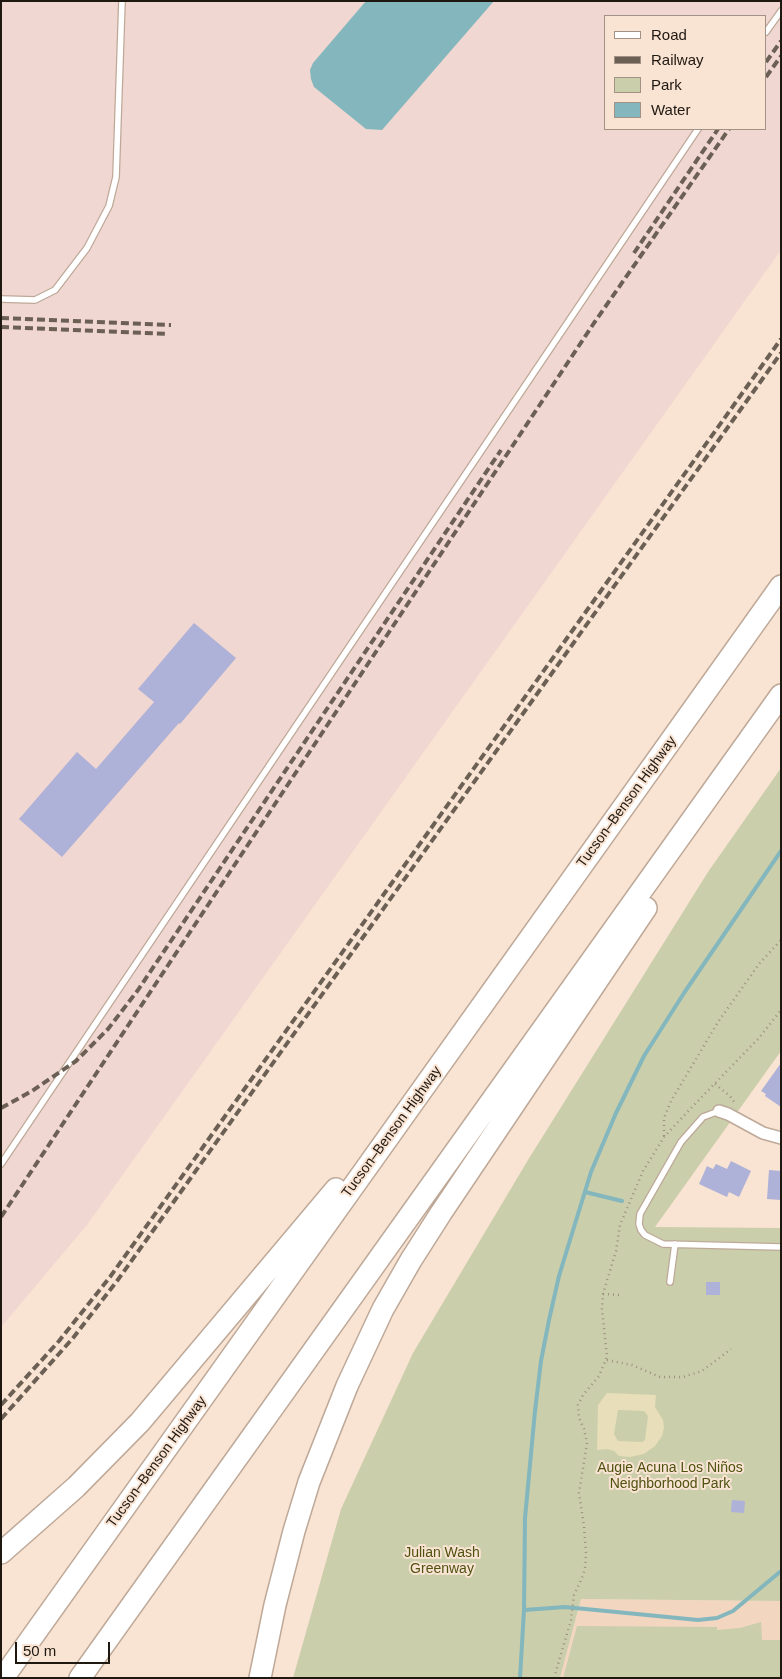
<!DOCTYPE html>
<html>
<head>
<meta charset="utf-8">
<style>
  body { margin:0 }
  #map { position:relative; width:782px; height:1679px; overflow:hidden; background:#f9e3d2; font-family:Arial,sans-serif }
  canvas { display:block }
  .frame { position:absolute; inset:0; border:2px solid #1f1811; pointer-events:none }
  .legend { position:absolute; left:604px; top:15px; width:162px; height:115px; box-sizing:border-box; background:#f9e3d2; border:1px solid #a29285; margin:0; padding:6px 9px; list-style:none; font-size:15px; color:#1f1811 }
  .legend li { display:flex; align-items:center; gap:10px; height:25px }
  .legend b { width:25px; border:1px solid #a29285 }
  .scale { position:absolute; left:15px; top:1642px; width:95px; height:22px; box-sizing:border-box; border:2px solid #1f1811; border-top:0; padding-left:6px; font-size:15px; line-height:18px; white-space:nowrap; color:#1f1811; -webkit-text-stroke:4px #f9e3d2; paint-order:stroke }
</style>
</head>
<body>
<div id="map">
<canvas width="782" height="1679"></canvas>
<div class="frame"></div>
<ul class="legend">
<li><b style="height:6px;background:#fff"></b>Road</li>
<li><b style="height:6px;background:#6c6055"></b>Railway</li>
<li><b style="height:14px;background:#caceab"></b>Park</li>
<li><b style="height:14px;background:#83b7bd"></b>Water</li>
</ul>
<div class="scale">50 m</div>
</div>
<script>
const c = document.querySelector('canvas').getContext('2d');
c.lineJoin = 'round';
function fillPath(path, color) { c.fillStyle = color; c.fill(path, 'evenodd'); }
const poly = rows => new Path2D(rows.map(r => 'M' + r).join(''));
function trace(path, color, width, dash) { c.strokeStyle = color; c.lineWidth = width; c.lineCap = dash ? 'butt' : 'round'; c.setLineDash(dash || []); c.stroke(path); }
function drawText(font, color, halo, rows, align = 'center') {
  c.font = font + ' Arial,sans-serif'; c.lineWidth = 4; c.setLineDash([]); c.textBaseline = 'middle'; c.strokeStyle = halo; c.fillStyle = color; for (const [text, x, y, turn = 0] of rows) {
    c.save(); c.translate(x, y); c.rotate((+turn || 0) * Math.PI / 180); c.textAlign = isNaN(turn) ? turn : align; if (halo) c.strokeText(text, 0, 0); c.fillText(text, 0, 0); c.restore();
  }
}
fillPath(poly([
  [581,1599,781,1601,781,1678,560,1678]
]), '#f2d6c0');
fillPath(poly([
  [1,1,781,1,781,250,87,1225,1,1327],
  [606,16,766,16,766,129,606,129]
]), '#f1d7d1');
fillPath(poly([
  [781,768,781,1051,655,1227,781,1228,781,1601,581,1599,560,1678,293,1678,341,1509,413,1353,528,1160,708,872],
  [761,1622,762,1640,781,1640,781,1678,563,1678,577,1626,717,1627,717,1630,740,1628]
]), '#caceab');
fillPath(poly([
  [607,1393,656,1395,655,1407,663,1420,664,1428,662,1436,655,1446,644,1454,630,1457,619,1456,614,1451,607,1449,597,1450,598,1405],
  [618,1410,644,1411,648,1416,645,1440,642,1442,618,1441,614,1434]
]), '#e8deb9');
fillPath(poly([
  [366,1,494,1,382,130,366,129,314,87,311,79,310,70,313,63]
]), '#83b7bd');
trace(poly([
  [585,1192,622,1201],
  [524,1610,565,1607,698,1620,717,1618,733,1611,781,1571],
  [520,1678,524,1610,525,1518,535,1411,541,1361,549,1320,559,1276,574,1227,591,1172,616,1113,644,1056,684,993,781,851]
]), '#83b7bd', 4);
fillPath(poly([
  [194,623,236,658,180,724,179,723,62,857,19,819,77,752,96,769,154,702,138,689],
  [781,1063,781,1107,765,1096,766,1094,761,1091],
  [731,1161,751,1171,739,1197,729,1192,727,1197,699,1184,707,1166,713,1169,716,1164,727,1169],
  [769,1170,781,1171,781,1200,767,1199],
  [706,1282,720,1282,720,1295,706,1295],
  [732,1500,745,1501,744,1513,731,1512]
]), '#aeb1d8');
const lane = poly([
  [766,32,781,11],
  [1,299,35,300,55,290,87,248,109,206,116,177,122,1],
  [719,1111,703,1117,681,1142,640,1214,639,1224,641,1230,645,1235,663,1244,781,1247],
  [1,1164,698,129],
  [670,1282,675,1244]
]);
const street = poly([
  [719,1111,728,1114,763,1133,781,1138]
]);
const highway = poly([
  [1,1553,76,1487,140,1422,336,1189],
  [3,1678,781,586],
  [80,1678,781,695],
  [260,1678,275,1605,294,1531,309,1482,347,1386,383,1309,411,1260,441,1213,646,908]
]);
trace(lane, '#bea999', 8);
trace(street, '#bea999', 14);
trace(highway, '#bea999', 24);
trace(poly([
  [715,1084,730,1096,736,1105],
  [664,1136,664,1118,671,1101,718,1022,759,964,781,940],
  [603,1294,620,1295],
  [607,1360,632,1365,660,1377,683,1377,702,1371,731,1349],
  [554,1678,571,1620,574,1595,582,1578,585,1569,586,1553,584,1526,579,1493,587,1443,584,1429,579,1418,578,1405,583,1395,599,1376,607,1357,602,1309,603,1294,616,1251,620,1225,643,1171,664,1137,693,1106,759,1038,781,1010]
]), '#9f8f82', 2.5, [1, 4]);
trace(lane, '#fff', 5.5);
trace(street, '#fff', 11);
trace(highway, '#fff', 21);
trace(poly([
  [766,62,781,41],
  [766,77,781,56],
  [634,253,718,129],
  [1,318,171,325],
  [1,327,168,334],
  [1,1108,32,1091,76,1061,108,1029,138,990,501,450],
  [1,1217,594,323,729,129],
  [1,1405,59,1341,110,1277,781,339],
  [1,1419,73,1338,117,1281,781,353]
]), '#6c6055', 4, [8, 4]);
drawText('14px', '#1f1811', '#f9e3d2', [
  ["Tucson–Benson Highway",627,802,-54],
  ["Tucson–Benson Highway",392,1132,-54],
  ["Tucson–Benson Highway",157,1462,-54]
]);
drawText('14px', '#4e5211', '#f9e3d2', [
  ["Augie Acuna Los Niños",670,1468],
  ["Neighborhood Park",670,1484],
  ["Julian Wash",442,1553],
  ["Greenway",442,1569]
]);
</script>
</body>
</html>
